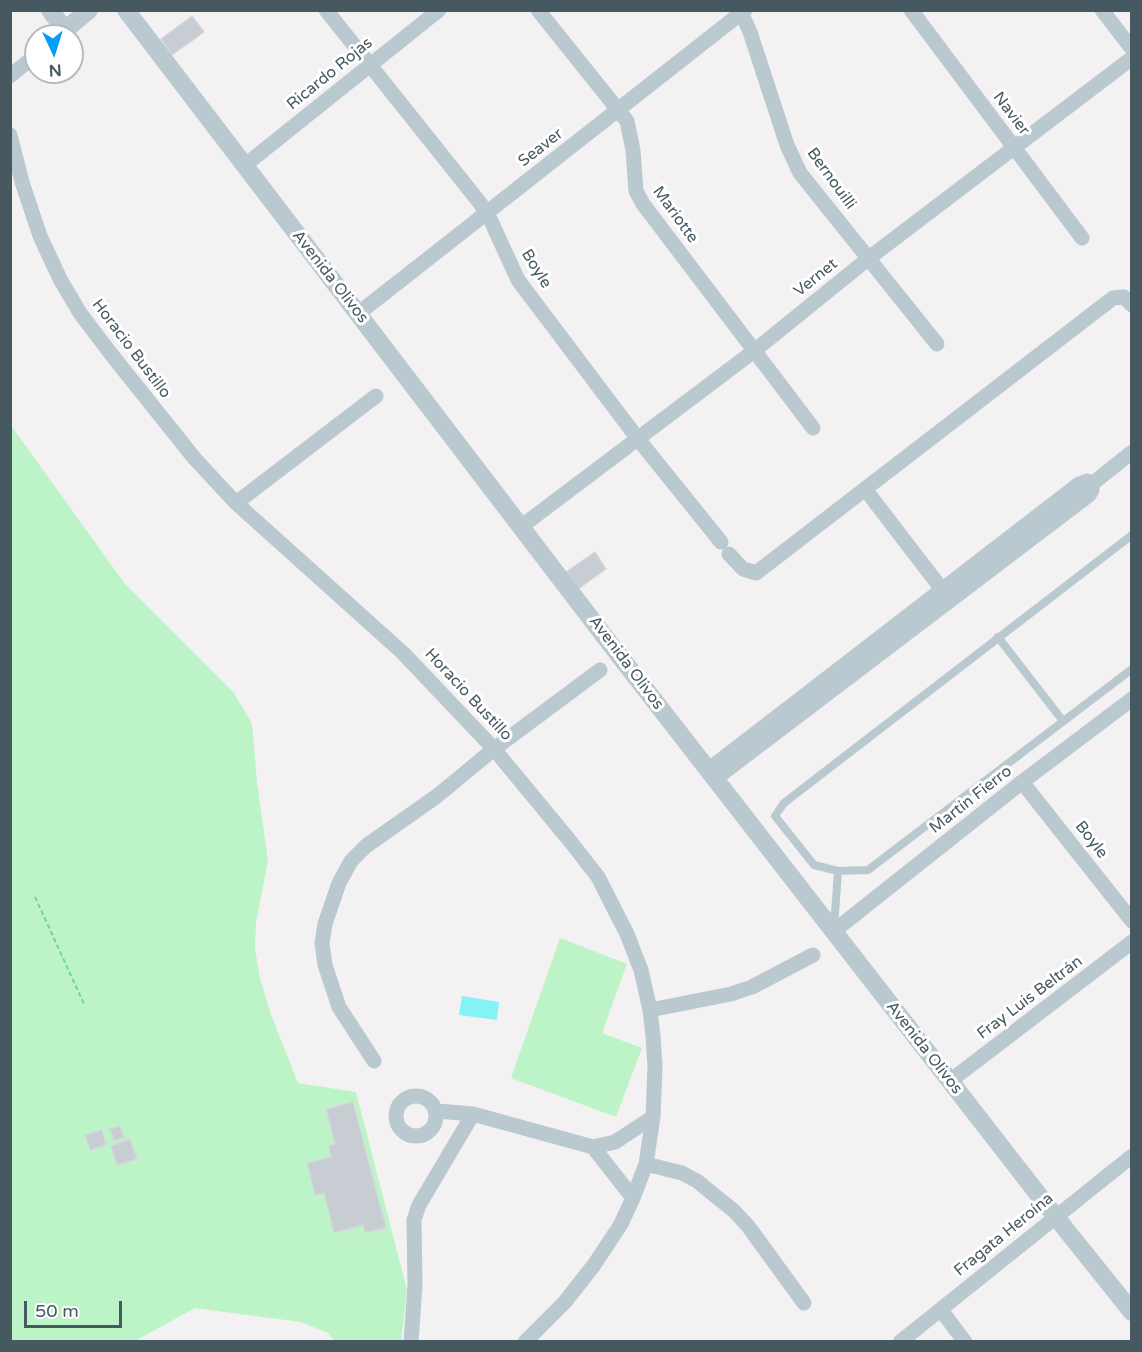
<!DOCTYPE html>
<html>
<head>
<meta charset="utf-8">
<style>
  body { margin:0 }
  #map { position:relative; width:1142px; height:1352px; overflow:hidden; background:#f3f1f1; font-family:"Varela Round",sans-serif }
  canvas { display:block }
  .frame { position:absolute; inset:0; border:12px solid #465961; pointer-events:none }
  .north { position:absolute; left:24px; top:24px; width:60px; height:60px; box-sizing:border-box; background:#fff; border:2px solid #b5bdc0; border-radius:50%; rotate:176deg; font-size:16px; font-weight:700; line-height:24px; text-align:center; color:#465961 }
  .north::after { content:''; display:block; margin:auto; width:21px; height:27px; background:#069df8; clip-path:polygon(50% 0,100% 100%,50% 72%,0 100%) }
  .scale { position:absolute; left:24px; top:1301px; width:98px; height:27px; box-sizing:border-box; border:3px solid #465961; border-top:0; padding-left:8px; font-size:18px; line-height:21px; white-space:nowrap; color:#465961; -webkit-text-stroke:4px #fff; paint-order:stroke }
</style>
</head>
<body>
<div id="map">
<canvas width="1142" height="1352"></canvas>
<div class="frame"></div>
<div class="north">N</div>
<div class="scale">50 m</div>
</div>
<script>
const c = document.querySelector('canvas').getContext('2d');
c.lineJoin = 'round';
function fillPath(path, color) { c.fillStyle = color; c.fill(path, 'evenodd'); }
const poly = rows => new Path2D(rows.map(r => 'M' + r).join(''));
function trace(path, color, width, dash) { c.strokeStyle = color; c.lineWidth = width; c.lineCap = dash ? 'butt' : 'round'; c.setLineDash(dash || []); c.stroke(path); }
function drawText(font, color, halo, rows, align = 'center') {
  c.font = font + ' "Varela Round",sans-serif'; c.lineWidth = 6; c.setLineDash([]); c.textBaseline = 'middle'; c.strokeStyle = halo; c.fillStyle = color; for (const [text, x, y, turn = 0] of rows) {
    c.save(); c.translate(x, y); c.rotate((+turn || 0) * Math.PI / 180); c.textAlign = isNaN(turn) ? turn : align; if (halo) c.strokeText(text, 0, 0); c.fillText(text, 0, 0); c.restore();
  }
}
fillPath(poly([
  [10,424,125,584,234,693,252,724,257,782,268,861,256,922,255,949,260,978,270,1012,298,1083,356,1092,407,1290,401,1341,334,1341,328,1333,301,1322,195,1308,135,1341,11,1341],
  [560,938,627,964,602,1033,642,1048,616,1117,511,1078]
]), '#bcf4c7');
fillPath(poly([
  [462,996,499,1002,497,1020,459,1015]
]), '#84f3f6');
const building = poly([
  [192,16,204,32,172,55,161,39,192,16],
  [595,552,606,569,578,589,566,572,595,552],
  [353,1102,386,1228,365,1233,363,1225,334,1233,324,1193,315,1195,307,1163,331,1157,329,1146,335,1144,326,1109,353,1102],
  [120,1126,124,1138,114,1141,110,1129,120,1126],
  [102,1130,106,1145,90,1150,85,1135,102,1130],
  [130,1139,137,1159,117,1165,111,1146,130,1139]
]);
fillPath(building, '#c7cdd2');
trace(building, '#d4d8dd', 1.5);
trace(poly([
  [35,897,84,1004]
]), '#70d690', 2, [4.5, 3]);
trace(poly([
  [1132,535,784,803,775,816,814,865,838,871,868,870,1132,669],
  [998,637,1063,721],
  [834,927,838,871]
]), '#bac9cf', 8);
trace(poly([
  [326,10,480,203,491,221,518,280,638,439,721,542],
  [538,10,627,121,633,150,636,191,643,204,813,428],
  [740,10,750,32,787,145,800,173,937,344],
  [911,10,1082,238],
  [1102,10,1132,49],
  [10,76,36,55],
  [10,135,22,182,40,236,60,279,80,313,111,354,195,459,236,503,403,653,494,749,570,841,598,877,627,934,641,970,650,1010,653,1036,655,1066,653,1117,646,1164,633,1198,621,1224,594,1265,564,1303,525,1342],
  [244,166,439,10],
  [359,313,745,10],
  [1092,484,1132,452],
  [865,489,947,596],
  [236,503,376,396],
  [522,526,754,351,869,258,1132,58],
  [729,554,743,569,756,573,1113,298,1124,297,1132,305],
  [708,770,1079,484,1087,481,1092,484,1092,490,1089,495,715,779],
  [1022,782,1132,921],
  [834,931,1022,782,1132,699],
  [650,1010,731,994,752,987,813,955],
  [374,1061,339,1007,325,965,322,943,325,924,339,883,351,861,366,846,437,796,494,749,600,670],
  [950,1081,1132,942],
  '396 1116a20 20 0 1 1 40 0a20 20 0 1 1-40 0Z',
  [437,1111,473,1114,593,1147,615,1142,653,1117],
  [593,1147,633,1198],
  [646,1164,682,1173,697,1181,734,1211,748,1226,804,1303],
  [941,1310,965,1342],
  [411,1342,415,1285,414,1220,419,1205,473,1114],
  [900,1342,1132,1156]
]), '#bac9cf', 15);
trace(poly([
  [50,10,65,30,89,10],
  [126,10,618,654,1055,1216,1132,1312]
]), '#bac9cf', 18);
drawText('16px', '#465961', '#fff', [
  ["Ricardo Rojas",330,74,-39],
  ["Navier",1011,114,53],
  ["Seaver",541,148,-38],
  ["Bernouilli",831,179,54],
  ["Mariotte",675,215,54],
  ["Boyle",536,269,58],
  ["Avenida Olivos",330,277,52],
  ["Vernet",816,278,-39],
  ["Horacio Bustillo",131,349,53],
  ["Avenida Olivos",626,663,53],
  ["Horacio Bustillo",468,695,47],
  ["Martín Fierro",971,800,-38],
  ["Boyle",1091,840,52],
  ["Fray Luis Beltrán",1030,998,-37],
  ["Avenida Olivos",924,1048,52],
  ["Fragata Heroína",1004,1235,-39]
]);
</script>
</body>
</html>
